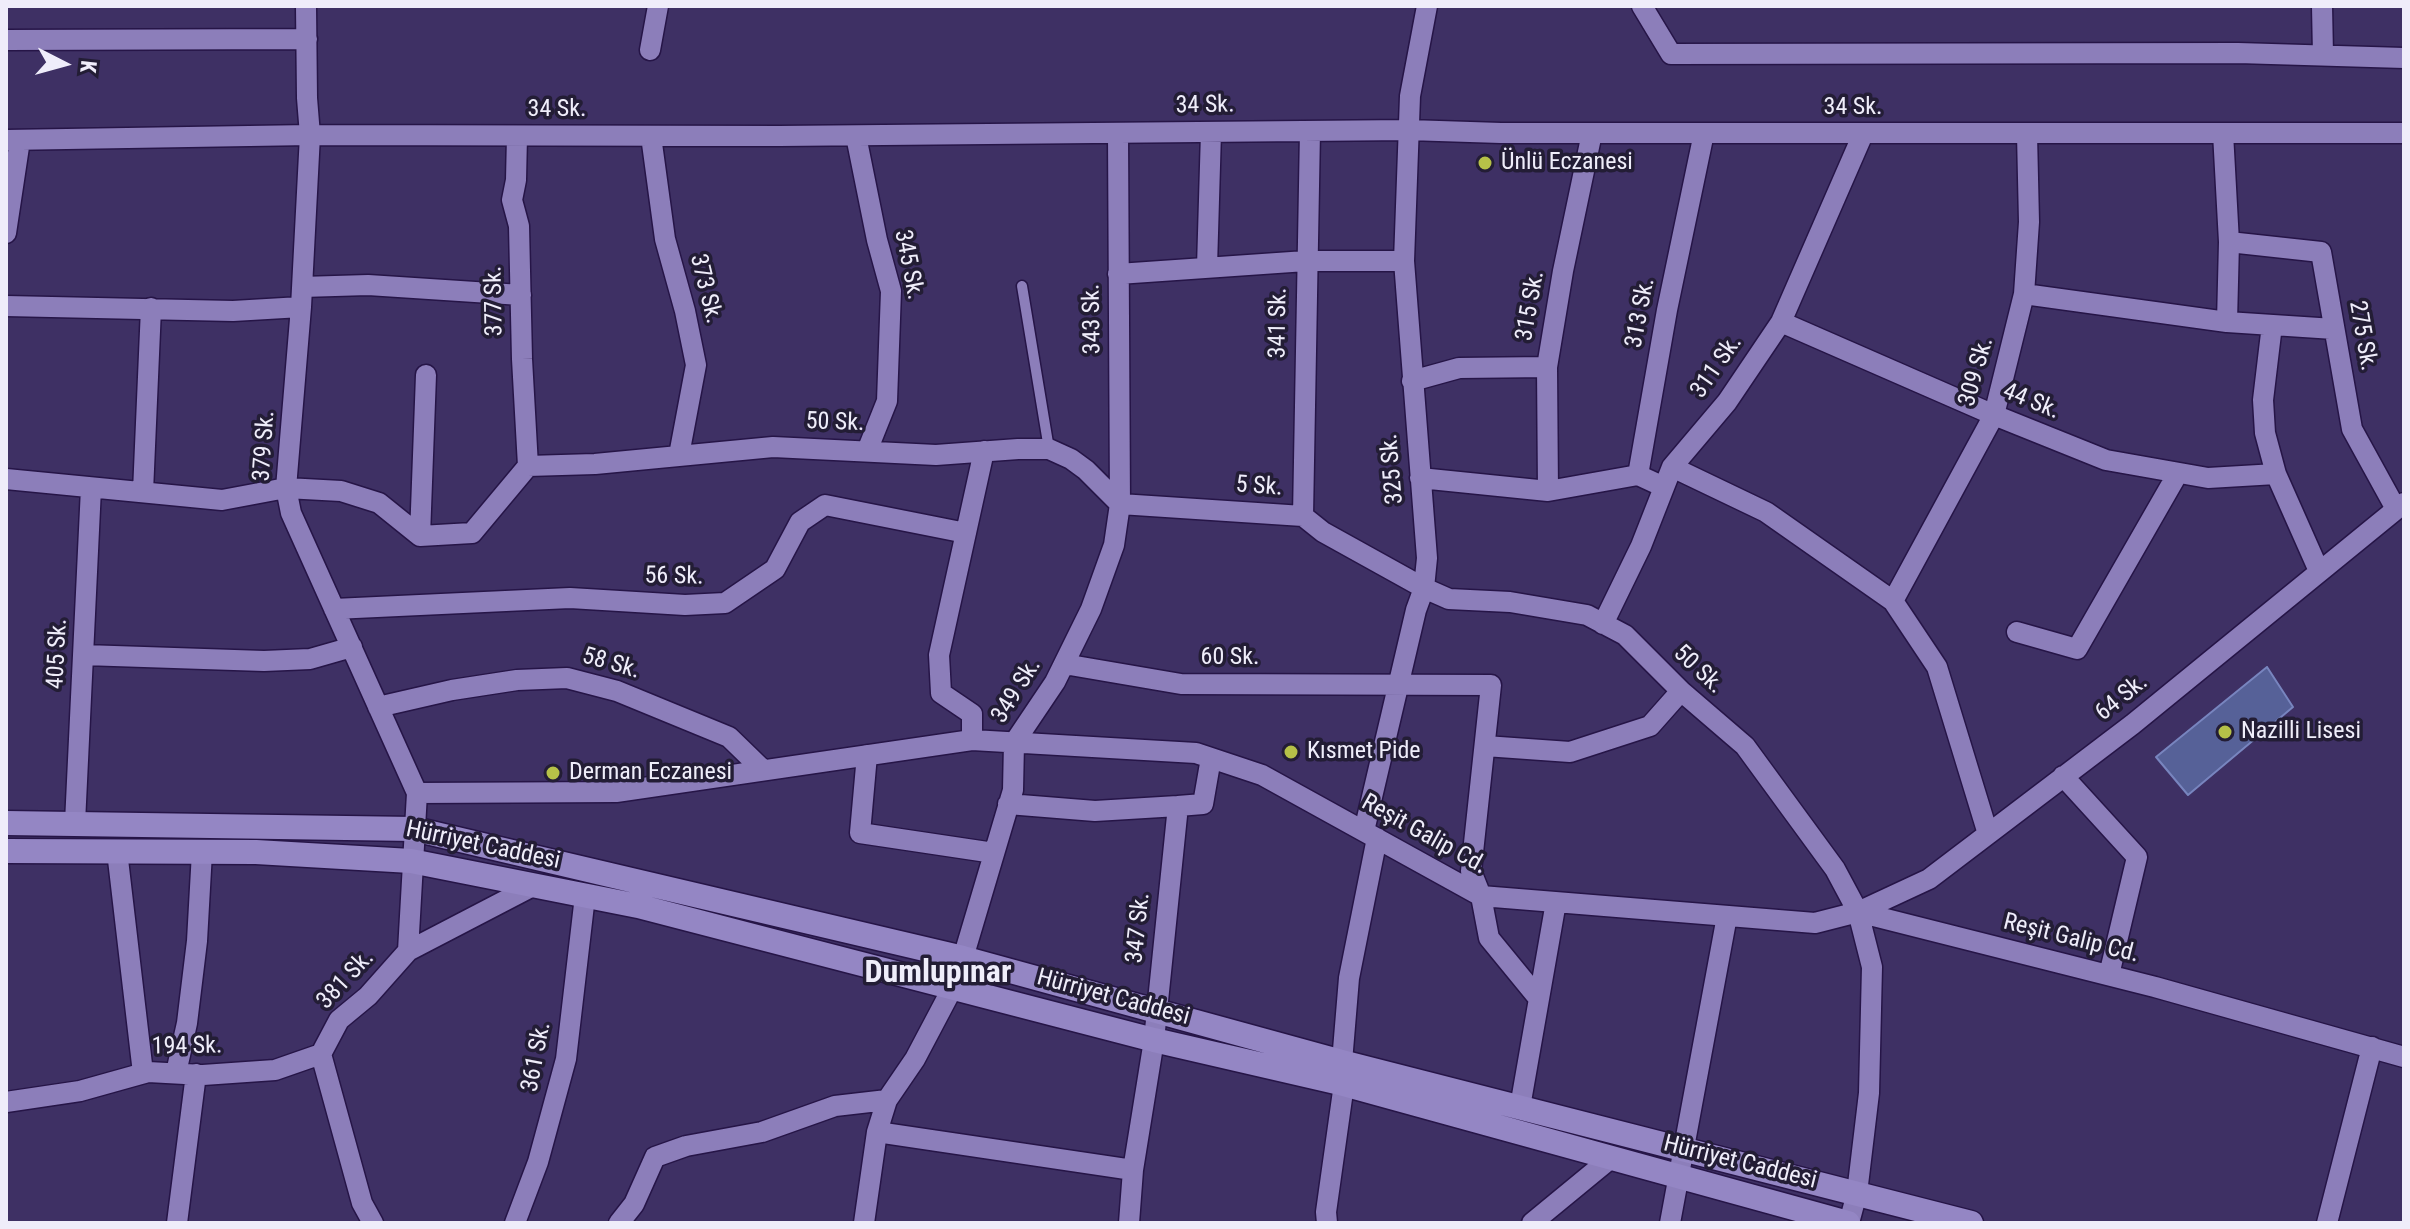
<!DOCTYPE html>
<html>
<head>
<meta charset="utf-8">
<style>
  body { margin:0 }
  #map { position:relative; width:2410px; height:1229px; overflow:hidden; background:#3e3064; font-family:"Roboto Condensed",sans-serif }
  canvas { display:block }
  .frame { position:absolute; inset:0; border:8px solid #efedfa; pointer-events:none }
  .north { position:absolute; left:24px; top:24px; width:80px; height:80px; -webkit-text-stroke:6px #231d35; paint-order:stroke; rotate:96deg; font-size:22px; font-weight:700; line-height:32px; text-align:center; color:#efedfa }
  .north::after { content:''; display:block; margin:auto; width:28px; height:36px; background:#efedfa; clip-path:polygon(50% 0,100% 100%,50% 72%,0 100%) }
</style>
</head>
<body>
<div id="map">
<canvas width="2410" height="1229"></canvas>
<div class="frame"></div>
<div class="north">K</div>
</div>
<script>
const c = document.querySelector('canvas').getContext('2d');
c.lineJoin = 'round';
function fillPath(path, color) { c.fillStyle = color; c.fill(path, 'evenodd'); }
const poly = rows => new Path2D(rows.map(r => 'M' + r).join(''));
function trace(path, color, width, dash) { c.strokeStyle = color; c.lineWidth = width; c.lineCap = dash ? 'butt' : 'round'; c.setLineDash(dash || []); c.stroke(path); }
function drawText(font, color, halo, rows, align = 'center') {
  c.font = font + ' "Roboto Condensed",sans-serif'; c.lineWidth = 7; c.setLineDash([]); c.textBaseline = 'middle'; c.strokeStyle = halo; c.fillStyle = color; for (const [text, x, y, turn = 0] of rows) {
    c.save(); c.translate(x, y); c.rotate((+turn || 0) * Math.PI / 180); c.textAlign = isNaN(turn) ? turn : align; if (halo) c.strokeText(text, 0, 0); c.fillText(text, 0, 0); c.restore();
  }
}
const building = poly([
  [2267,667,2293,707,2188,795,2156,757,2267,667]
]);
fillPath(building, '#566198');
trace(building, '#7885bf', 2);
const lane = poly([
  [1022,286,1049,449]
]);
const street = poly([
  [306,6,307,98,310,135,301,307,286,488,291,513,417,793,408,951,368,996,339,1020,321,1054,362,1203,373,1223],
  [1642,6,1671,54,2238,53,2404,58],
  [2322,6,2323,55],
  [6,40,307,39],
  [650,50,658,6],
  [2223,133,2229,242,2227,322],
  [517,136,516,180,512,200,519,226,522,359,528,466],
  [651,136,665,239,685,311,696,365,679,455],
  [856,136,877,240,891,291,887,401,867,451],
  [6,140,310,135,779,136,1408,130,1501,133,2404,133],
  [6,233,20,140],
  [2229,242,2321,252,2352,429,2396,509],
  [1207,267,1211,132],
  [1118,274,1306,261,1404,261],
  [302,287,368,285,521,295],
  [2024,294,2227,322,2334,329],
  [6,306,233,311,301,307],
  [1781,322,1994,415,2106,460,2208,478,2276,474],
  [2272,325,2263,400,2265,433,2276,474,2319,571],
  [1412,381,1459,368,1547,367],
  [528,466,595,464,773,447,936,455,1018,449,1049,449,1071,459,1086,470,1120,504],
  [1672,467,1766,512,1893,601,1937,667,1988,834],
  [1420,478,1548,491,1638,475],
  [6,479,222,500,286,488,341,491,379,503,420,536,472,533,528,466],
  [1664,487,1638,475,1667,310,1704,133],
  [1548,491,1547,367,1563,271,1592,133],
  [143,492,151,308],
  [1120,504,1303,516,1323,532,1424,588,1449,599,1510,602,1587,615,1625,635,1681,691,1745,746,1835,869,1858,912,1872,967,1869,1093,1857,1193,1849,1223],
  [1303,516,1310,131],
  [420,536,426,375],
  [1893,601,1994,415,2024,294,2029,222,2027,134],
  [334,609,570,598,685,605,725,603,775,569,800,522,825,505,966,533],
  [1603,624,1641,546,1672,467,1727,402,1781,322,1863,134],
  [2017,632,2077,649,2178,473],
  [84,655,264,661,310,659,352,647],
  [1064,664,1181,684,1491,685,1471,871,1481,896,1489,938,1539,999],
  [378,707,452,690,517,680,567,678,617,691,729,737,763,770],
  [972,740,972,714,941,693,939,655,984,451],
  [1485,746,1570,752,1650,726,1681,691],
  [867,755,860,833,994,853],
  [2063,776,2137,857,2109,975],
  [417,793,616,792,972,740,1196,753,1262,775,1481,896,1815,923,1858,912,2155,987,2404,1057],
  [1008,804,1095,811,1178,806],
  [75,823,91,488],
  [1364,831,1416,610,1424,588,1427,558,1404,261,1410,96,1427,6],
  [117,851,143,1073],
  [1858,912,1929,879,2133,724,2404,503],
  [408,951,533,886],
  [176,1073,187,1023,197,941,202,852],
  [6,1102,80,1091,148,1072,203,1075,275,1070,321,1054],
  [1520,1107,1556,902],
  [877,1132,1133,1170],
  [177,1223,196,1074],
  [515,1223,538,1162,566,1059,585,896],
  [619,1223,634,1204,655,1157,686,1146,762,1132,835,1106,887,1100],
  [864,1223,877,1132,887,1100,915,1059,953,987,963,958,1013,790,1014,743,1055,682,1091,609,1114,545,1120,504,1118,134],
  [1129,1223,1133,1170,1154,1040,1178,806,1203,804,1211,758],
  [1327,1223,1326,1212,1344,1084,1342,1062,1349,978,1377,838],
  [1532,1223,1611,1158],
  [1670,1223,1727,916],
  [2327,1223,2372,1047]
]);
const secondary = poly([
  [6,823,414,829,963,958,1342,1062,1971,1223],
  [6,851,256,852,411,861,638,906,1154,1040,1336,1082,1848,1223]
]);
trace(lane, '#261547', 13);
trace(street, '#261547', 23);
trace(secondary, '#261547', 27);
trace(lane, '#8c7eba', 10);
trace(street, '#8c7eba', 20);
trace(secondary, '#9486c4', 24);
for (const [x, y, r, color] of [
  [1485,163,8,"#b6c148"],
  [2225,732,8,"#b6c148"],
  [1291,752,8,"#b6c148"],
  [553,773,8,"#b6c148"]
]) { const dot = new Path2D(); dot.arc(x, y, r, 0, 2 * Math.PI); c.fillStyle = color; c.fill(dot); trace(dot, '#231d35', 3); }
drawText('24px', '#efedfa', '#231d35', [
  ["34 Sk.",1205,106,-1],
  ["34 Sk.",1853,108],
  ["34 Sk.",557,110],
  ["345 Sk.",908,265,79],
  ["373 Sk.",705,289,76],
  ["377 Sk.",495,301,-91],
  ["315 Sk.",1531,306,-80],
  ["313 Sk.",1641,313,-79],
  ["343 Sk.",1093,319,-91],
  ["341 Sk.",1279,323,-89],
  ["275 Sk.",2362,336,80],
  ["311 Sk.",1717,367,-55],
  ["309 Sk.",1977,372,-74],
  ["44 Sk.",2031,402,22],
  ["50 Sk.",835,423,2],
  ["379 Sk.",265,446,-86],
  ["325 Sk.",1393,469,-95],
  ["5 Sk.",1259,487,4],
  ["56 Sk.",674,577,1],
  ["405 Sk.",58,654,-87],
  ["60 Sk.",1230,658],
  ["58 Sk.",611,664,16],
  ["50 Sk.",1698,670,43],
  ["349 Sk.",1017,691,-58],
  ["64 Sk.",2122,698,-39],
  ["Reşit Galip Cd.",1424,835,29],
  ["Hürriyet Caddesi",483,846,12],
  ["347 Sk.",1139,928,-84],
  ["Reşit Galip Cd.",2071,939,14],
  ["381 Sk.",346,980,-47],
  ["Hürriyet Caddesi",1113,998,15],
  ["194 Sk.",187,1047,-1],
  ["361 Sk.",537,1057,-79],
  ["Hürriyet Caddesi",1740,1163,14]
]);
drawText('24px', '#efedfa', '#231d35', [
  ["Ünlü Eczanesi",1501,163],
  ["Nazilli Lisesi",2241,732],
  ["Kısmet Pide",1307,752],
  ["Derman Eczanesi",569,773]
], 'left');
drawText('bold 32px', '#efedfa', '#231d35', [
  ["Dumlupınar",938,974]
]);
</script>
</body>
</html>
